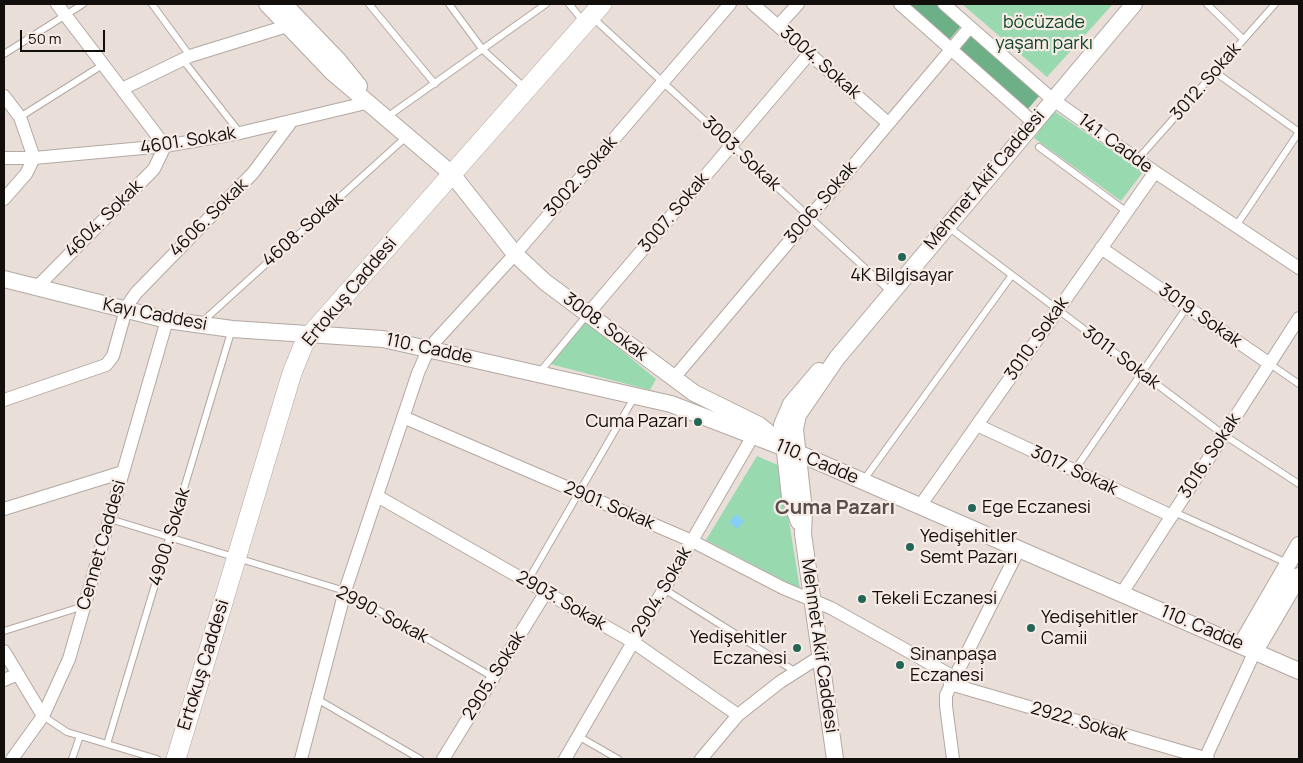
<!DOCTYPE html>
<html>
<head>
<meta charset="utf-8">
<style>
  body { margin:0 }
  #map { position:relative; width:1303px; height:763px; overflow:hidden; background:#e9ded8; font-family:Manrope,sans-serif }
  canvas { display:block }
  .frame { position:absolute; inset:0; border:5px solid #120e0c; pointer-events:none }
  .scale { position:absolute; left:20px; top:30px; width:85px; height:22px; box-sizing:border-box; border:2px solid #120e0c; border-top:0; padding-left:6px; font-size:15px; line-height:18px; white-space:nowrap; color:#120e0c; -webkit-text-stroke:4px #f7ebe5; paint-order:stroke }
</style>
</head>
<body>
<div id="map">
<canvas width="1303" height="763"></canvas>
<div class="frame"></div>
<div class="scale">50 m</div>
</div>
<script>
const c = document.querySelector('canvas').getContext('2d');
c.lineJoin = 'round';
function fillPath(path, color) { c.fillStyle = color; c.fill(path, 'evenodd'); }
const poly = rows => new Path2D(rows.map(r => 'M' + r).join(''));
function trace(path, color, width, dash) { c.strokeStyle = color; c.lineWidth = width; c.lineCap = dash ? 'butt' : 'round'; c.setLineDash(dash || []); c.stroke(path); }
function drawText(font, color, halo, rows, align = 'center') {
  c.font = font + ' Manrope,sans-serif'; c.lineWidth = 4.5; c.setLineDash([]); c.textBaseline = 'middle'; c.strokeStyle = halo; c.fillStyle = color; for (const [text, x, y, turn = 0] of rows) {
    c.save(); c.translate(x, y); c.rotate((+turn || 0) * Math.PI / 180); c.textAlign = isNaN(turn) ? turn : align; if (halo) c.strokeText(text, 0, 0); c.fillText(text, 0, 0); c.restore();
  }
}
fillPath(poly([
  [962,4,1113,4,1047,77],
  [1054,111,1143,172,1121,201,1034,138],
  [586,321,656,379,650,390,550,364],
  [757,456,780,466,800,589,706,540]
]), '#99d9b0');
fillPath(poly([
  [908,4,936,4,961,26,949,40],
  [971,35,1039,96,1027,110,958,48]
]), '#6daf86');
fillPath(poly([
  [736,514,744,521,737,529,729,522]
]), '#85cff5');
const service = poly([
  [152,4,190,56],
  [369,4,435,84],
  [449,4,483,50,525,88],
  [569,4,584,22],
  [1207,4,1243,39],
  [592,17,891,292],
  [4,54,83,4],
  [183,60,240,133],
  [1215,72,1299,132],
  [20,117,104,64],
  [387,117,546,4],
  [1039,147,1127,212],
  [1137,160,1275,4],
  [947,226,1224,435,1299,484],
  [1236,226,1299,132],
  [202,322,406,137],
  [1270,364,1299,384],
  [539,373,587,315],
  [1074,471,1187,307],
  [863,481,1012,275],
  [1174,512,1287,563],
  [110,519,345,591,493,677],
  [527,582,635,396],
  [664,589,796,672],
  [4,631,84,606],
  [317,699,420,759],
  [43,716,67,732,157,759],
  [578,736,618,759],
  [107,744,232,329],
  [72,759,80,736]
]);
const minor = poly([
  [753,4,888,123],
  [900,4,1033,122],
  [944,4,1052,99,1155,172,1299,268],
  [778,26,798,4],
  [122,89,190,56,287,26],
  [4,96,20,117,34,158,26,174,4,199],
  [4,158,34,158,165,146,240,133,370,102],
  [1101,248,1270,364],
  [36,288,154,169,165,146,57,4],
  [587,315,809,54],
  [673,379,970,27],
  [4,400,106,365,113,356,127,306,136,293,253,173,291,122],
  [403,417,692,541,783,588,831,608,954,677],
  [977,425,1172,516],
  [377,496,633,642,738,715],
  [920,506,1155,172],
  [4,509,123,472],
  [1122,593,1299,318],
  [4,651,43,716],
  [4,680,18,674],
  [950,684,1208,759],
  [12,759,43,716,69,659,167,320],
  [301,759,345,591,418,373,429,348,515,254,730,4],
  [443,759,546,592],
  [565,759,757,429],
  [701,759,738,715,780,682,821,656],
  [953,759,946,706,946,695,1019,549],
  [1205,759,1255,651]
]);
const tertiary = poly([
  [267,4,333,73,452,174,515,254,545,282,694,393,759,425,776,439],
  [284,4,338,60,359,86],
  [4,279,167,320,232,329,383,339,671,404,798,453,1299,671],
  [799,522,790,497,782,425,791,404,819,371],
  [1241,645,1299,545],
  [1255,651,1299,576],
  [835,759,803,534,804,511,795,429,798,415,837,358,1134,4]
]);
const secondary = poly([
  [176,759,292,373,303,346,310,335,602,4]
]);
trace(service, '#b3a8a2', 8);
trace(minor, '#b3a8a2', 14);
trace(tertiary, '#b3a8a2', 18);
trace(secondary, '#b3a8a2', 20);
trace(service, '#fff', 6);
trace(minor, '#fff', 12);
trace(tertiary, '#fff', 16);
trace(secondary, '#fff', 19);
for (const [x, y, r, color] of [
  [902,257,5,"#236658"],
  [698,422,5,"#236658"],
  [972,508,5,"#236658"],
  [910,547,5,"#236658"],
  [862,599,5,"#236658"],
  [1031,628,5,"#236658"],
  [797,648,5,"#236658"],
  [900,665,5,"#236658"]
]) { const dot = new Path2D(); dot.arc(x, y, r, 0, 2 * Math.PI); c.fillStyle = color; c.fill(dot); trace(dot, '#f7ebe5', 2); }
drawText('18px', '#104429', '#f7ebe5', [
  ["böcüzade",1044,23],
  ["yaşam parkı",1044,44]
]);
drawText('18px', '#120e0c', '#f7ebe5', [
  ["3004. Sokak",820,63,41],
  ["3012. Sokak",1206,82,-49],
  ["4601. Sokak",188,141,-9],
  ["141. Cadde",1115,144,36],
  ["3003. Sokak",741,154,43],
  ["3002. Sokak",581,177,-49],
  ["Mehmet Akif Caddesi",985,180,-50],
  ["3006. Sokak",821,203,-50],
  ["3007. Sokak",674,213,-50],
  ["4606. Sokak",209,218,-45],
  ["4604. Sokak",104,219,-45],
  ["4608. Sokak",303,230,-42],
  ["Ertokuş Caddesi",350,292,-50],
  ["Kayı Caddesi",155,315,11],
  ["3019. Sokak",1200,316,35],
  ["3008. Sokak",605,327,37],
  ["3010. Sokak",1037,339,-55],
  ["110. Cadde",429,349,12],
  ["3011. Sokak",1121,358,37],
  ["3016. Sokak",1210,456,-57],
  ["110. Cadde",817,462,23],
  ["3017. Sokak",1074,471,25],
  ["2901. Sokak",609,506,23],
  ["4900. Sokak",170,537,-73],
  ["Cennet Caddesi",102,545,-74],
  ["2904. Sokak",662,592,-60],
  ["2903. Sokak",561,601,30],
  ["2990. Sokak",382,615,28],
  ["110. Cadde",1202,628,23],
  ["Mehmet Akif Caddesi",819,646,82],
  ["Ertokuş Caddesi",204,665,-73],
  ["2905. Sokak",494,676,-58],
  ["2922. Sokak",1079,722,16]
]);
drawText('18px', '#120e0c', '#f7ebe5', [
  ["4K Bilgisayar",902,276,"center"],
  ["Cuma Pazarı",688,422,"right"],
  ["Ege Eczanesi",982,508],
  ["Yedişehitler",920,537],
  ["Semt Pazarı",920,558],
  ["Tekeli Eczanesi",872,599],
  ["Yedişehitler",1041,618],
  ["Camii",1041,639],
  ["Yedişehitler",787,638,"right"],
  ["Eczanesi",787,659,"right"],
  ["Sinanpaşa",910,655],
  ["Eczanesi",910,676]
], 'left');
drawText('bold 20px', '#584f4a', '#f7ebe5', [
  ["Cuma Pazarı",835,508]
]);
</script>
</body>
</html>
